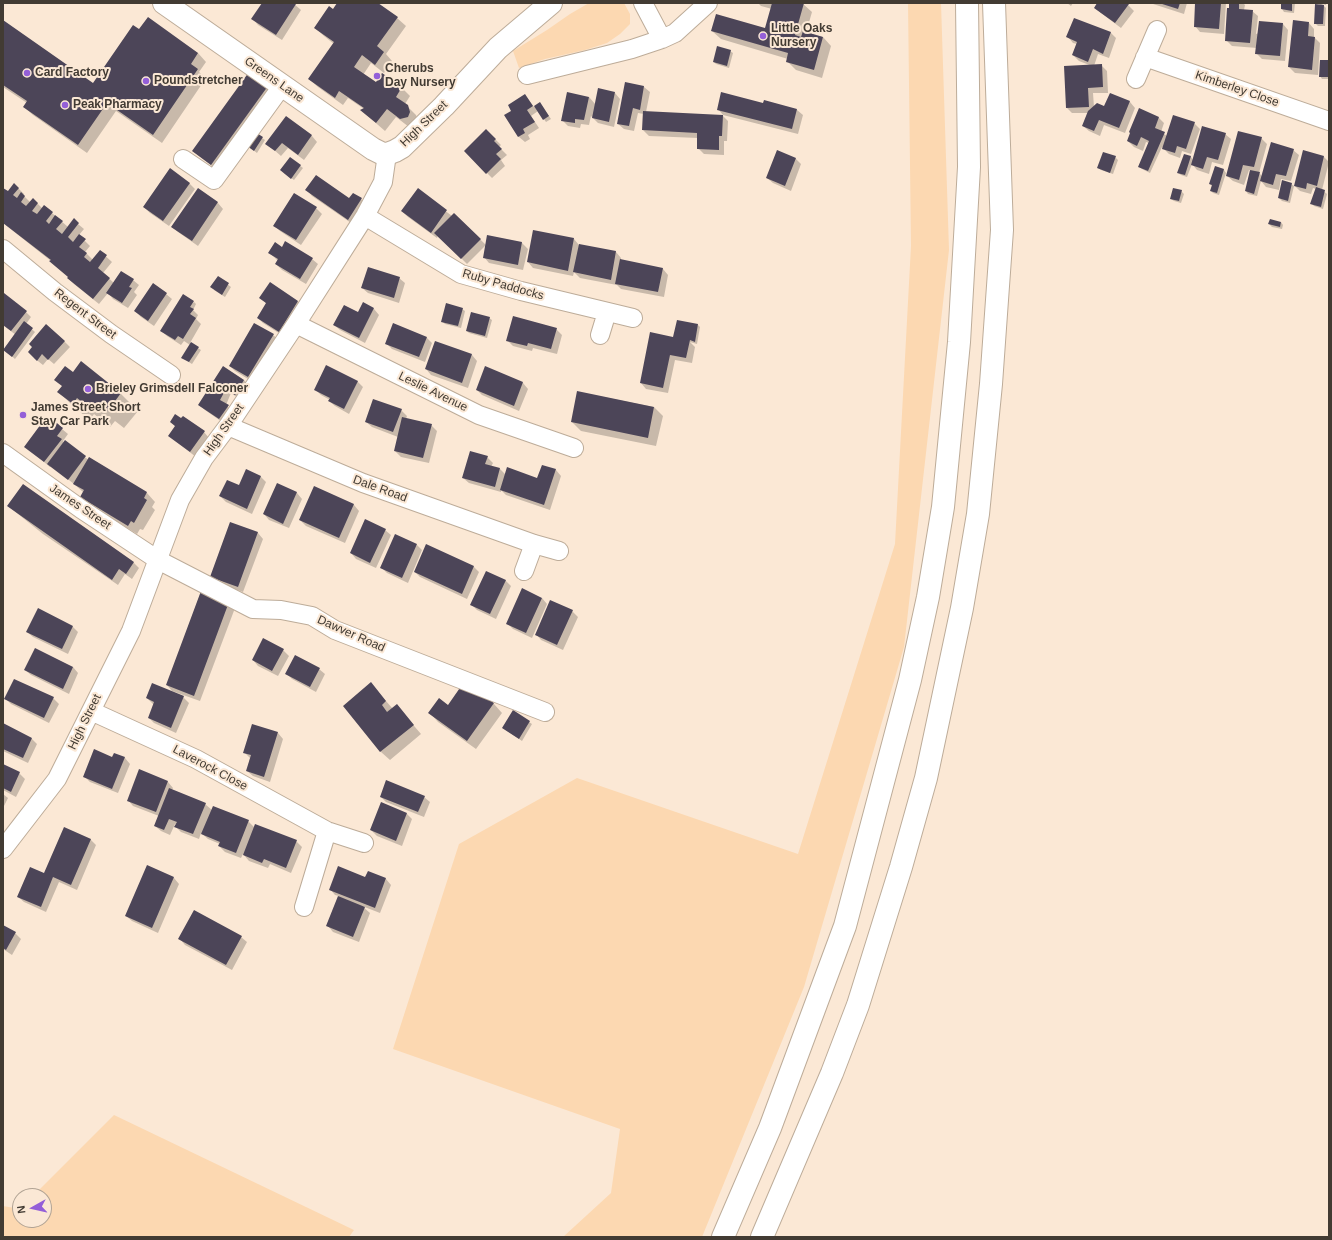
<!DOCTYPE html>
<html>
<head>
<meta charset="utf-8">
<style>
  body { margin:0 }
  #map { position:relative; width:1332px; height:1240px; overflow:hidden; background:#fbe8d5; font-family:Arial,sans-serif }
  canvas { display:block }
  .frame { position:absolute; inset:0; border:4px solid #423b33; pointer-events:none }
  .north { position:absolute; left:12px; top:1188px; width:40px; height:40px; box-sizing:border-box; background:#fbe8d5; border:1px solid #b1a394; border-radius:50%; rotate:262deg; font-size:11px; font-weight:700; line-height:16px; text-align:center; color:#423b33 }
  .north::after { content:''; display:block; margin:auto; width:14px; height:18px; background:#945fd8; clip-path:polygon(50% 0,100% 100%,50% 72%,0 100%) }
</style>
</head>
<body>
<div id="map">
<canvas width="1332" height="1240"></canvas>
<div class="frame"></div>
<div class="north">N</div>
</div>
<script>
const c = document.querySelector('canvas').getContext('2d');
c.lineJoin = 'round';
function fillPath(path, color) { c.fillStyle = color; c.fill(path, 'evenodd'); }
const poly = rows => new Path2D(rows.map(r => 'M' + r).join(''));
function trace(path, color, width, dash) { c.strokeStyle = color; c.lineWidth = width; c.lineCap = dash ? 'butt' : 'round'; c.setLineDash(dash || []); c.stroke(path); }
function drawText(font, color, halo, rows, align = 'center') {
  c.font = font + ' Arial,sans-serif'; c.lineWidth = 4; c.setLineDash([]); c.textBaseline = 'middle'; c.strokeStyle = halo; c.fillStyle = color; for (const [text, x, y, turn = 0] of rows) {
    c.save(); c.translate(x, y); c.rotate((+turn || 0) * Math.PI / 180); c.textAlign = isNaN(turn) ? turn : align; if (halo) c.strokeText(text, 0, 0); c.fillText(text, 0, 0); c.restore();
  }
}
fillPath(poly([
  [589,3,624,3,630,14,630,24,620,34,607,43,585,50,545,59,519,68,513,51,547,30,570,14],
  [908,3,941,3,949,250,904,647,804,987,702,1237,563,1237,611,1193,620,1129,393,1049,459,844,577,778,798,854,895,544,911,246],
  [114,1115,354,1230,349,1237,3,1237,3,1206,20,1209,20,1220,44,1220,44,1196,33,1196]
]), '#fcd8b1');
fillPath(poly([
  [263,3,293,3,301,10,282,40,258,25,253,19],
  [338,3,376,3,397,18,406,26,386,54,392,61,384,73,371,63,363,75,376,84,383,74,402,88,410,96,405,104,416,115,418,121,409,127,396,117,385,131,362,111,364,109,348,98,343,105,318,87,309,79,334,44,324,36,315,28,333,10],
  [758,3,802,3,812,12,806,33,823,37,831,46,822,78,796,70,787,61,788,59,721,39,712,31,766,30,772,9,761,6],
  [1067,3,1073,3,1071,6],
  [1098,3,1128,3,1127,4,1134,11,1121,28,1101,13,1095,8],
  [1150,3,1187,3,1184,14],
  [1196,3,1226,3,1224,34,1200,32,1195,26],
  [1230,3,1243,3,1245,5,1244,10,1252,11,1258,16,1256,34,1283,24,1288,30,1285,61,1262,59,1256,53,1257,48,1232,46,1226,40],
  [1283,3,1295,3,1294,13,1284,12,1282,9],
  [1318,3,1326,3,1326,5,1322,4,1326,8,1325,26,1318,26,1315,23,1321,6],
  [148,19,198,53,206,62,199,72,206,78,162,143,116,111,87,153,33,115,24,107,27,103,3,87,3,22,93,84,140,31],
  [1075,19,1111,33,1116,38,1109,58,1098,54,1094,66,1101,65,1107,71,1108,93,1093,93,1094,107,1105,107,1110,94,1130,102,1135,108,1125,133,1104,125,1100,136,1089,131,1083,126,1088,113,1072,113,1067,108,1092,66,1079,61,1073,55,1077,44,1073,43,1068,37],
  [1309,23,1314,29,1314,37,1320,43,1318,75,1295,73,1289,67],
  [730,51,733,53,729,68,716,64,714,62],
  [1329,61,1329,79,1322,79,1320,76],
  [249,74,273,92,217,170,193,151],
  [626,83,644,87,650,92,646,112,723,116,728,121,727,141,724,141,724,155,704,154,698,148,698,138,649,136,643,130,644,114,638,113,634,131,624,129,618,124],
  [615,93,620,99,614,127,598,123,591,116,589,125,581,124,580,128,568,126,562,120,589,97,596,105],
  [525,95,534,107,540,103,551,119,546,122,538,111,531,116,539,128,528,135,530,139,525,142,519,137,506,115,513,111],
  [765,101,797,110,803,115,798,134,723,115,718,109,764,105],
  [1140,110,1159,118,1164,123,1161,132,1167,136,1194,123,1200,129,1191,154,1182,151,1180,158,1169,154,1162,147,1150,173,1142,169,1139,166,1149,143,1146,142,1143,151,1134,147,1128,141],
  [286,117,312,136,317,142,304,160,288,148,281,156,266,143],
  [486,130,501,145,499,147,507,155,501,160,505,166,492,178,465,151],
  [1225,134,1231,139,1223,165,1212,162,1209,174,1197,170,1192,164,1187,177,1181,175,1178,173,1185,155,1191,157,1193,160],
  [262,138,265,140,257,153,248,146],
  [1261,138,1267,144,1259,173,1262,176,1293,150,1299,155,1291,181,1281,179,1279,190,1266,187,1261,181,1257,196,1248,194,1246,191,1251,170,1249,170,1244,185,1233,181,1227,176],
  [778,151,796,159,801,164,791,191,773,183,767,178],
  [1304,151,1324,157,1329,162,1322,190,1327,194,1323,209,1314,206,1312,204,1316,189,1313,188,1311,194,1300,191,1295,186],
  [1115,157,1118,160,1113,174,1101,170,1098,168],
  [290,158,303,168,294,180,284,173],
  [1216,168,1224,170,1226,173,1219,195,1213,193,1211,191,1212,186,1210,184],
  [189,183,195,189,169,226,150,213,144,207],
  [1291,184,1294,186,1290,203,1282,201,1279,198],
  [18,188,24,194,23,195,30,202,33,199,43,209,52,213,68,227,78,224,84,229,79,235,90,246,85,252,93,260,100,251,112,262,103,273,114,283,133,280,139,285,134,292,137,295,128,308,113,299,108,293,99,304,74,284,68,278,69,277,51,261,3,223,3,189,8,192],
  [198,190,218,203,223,209,198,246,178,232,172,227],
  [307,190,350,200,361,199,367,205,354,225,312,196],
  [418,190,452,216,454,214,486,245,467,264,438,235,437,238,408,217,402,211],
  [1181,191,1184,194,1181,203,1174,201,1171,199],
  [316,208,322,214,301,245,280,231,274,225],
  [1281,222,1283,225,1282,229,1272,227,1269,224],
  [488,236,522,243,528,249,523,270,489,263,484,257],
  [574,239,579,245,616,252,621,258,621,261,663,269,668,275,664,297,621,289,617,285,580,278,574,272,573,276,533,268,528,262],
  [282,248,312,259,318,264,306,284,282,270,276,264,278,261,270,253],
  [218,277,231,287,225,297,214,290],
  [399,278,405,283,399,303,368,293,362,288],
  [270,284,298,302,303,308,285,337,263,323,258,318,267,304,261,298],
  [166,294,172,299,154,326,141,317,135,311],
  [3,296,26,312,31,317,26,324,35,332,15,359,7,352,16,335,4,326,3,327],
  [194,302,196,304,193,310,198,315,196,319,201,324,190,343,201,350,192,364,182,358,190,345,184,341,181,345,167,336,161,330],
  [363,304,374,309,379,315,365,343,340,330,334,325,358,314],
  [462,309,465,311,461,328,445,324,442,321],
  [489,318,492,320,487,338,469,333,467,331],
  [394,324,427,338,432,343,425,362,392,349,386,343],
  [698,325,700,327,697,344,690,342,695,347,692,363,675,360,668,393,646,389,641,383,676,339],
  [556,329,562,335,557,354,533,348,532,351,513,346,507,340],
  [273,335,279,340,253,382,235,371,230,366],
  [64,341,70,347,54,364,48,359,43,365,34,358],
  [435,342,472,355,477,361,468,388,431,375,426,369],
  [81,363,121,394,138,411,124,428,115,421,110,427,94,414,90,420,75,408,59,392],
  [223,367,244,380,249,386,241,400,231,393,226,405,233,412,225,424,205,410,199,405],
  [486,368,523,383,528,389,519,411,482,395,477,390],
  [357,381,363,387,349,414,335,406,329,401,330,400,321,395,315,389],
  [578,392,654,407,663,416,656,446,581,431,572,422],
  [401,410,407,416,406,419,431,425,437,431,429,463,401,457,395,451,398,437,372,427,366,422],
  [171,422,204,432,209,438,196,457,169,436,176,427],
  [46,429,62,429,68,434,63,441,64,443,89,460,90,458,147,493,155,502,152,507,155,510,143,530,140,529,137,534,90,505,81,497,83,492,74,484,51,466,50,467,26,447],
  [487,457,493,463,491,467,500,469,506,475,538,479,556,470,561,476,550,510,506,495,501,490,501,492,469,483,463,478],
  [247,470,261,477,266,482,252,514,226,502,220,496,239,487],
  [277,484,297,493,302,499,289,528,269,520,264,514],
  [315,488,354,505,359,511,345,543,306,526,300,520],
  [51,505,134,563,139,568,132,579,125,574,118,585,43,534,8,506],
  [231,523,258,533,263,539,243,592,216,582,211,576],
  [385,530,391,535,376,568,356,559,351,553],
  [417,545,422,550,408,583,387,573,381,567],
  [474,567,479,572,467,599,420,577,415,572],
  [505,580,511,586,496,619,477,610,472,605],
  [201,592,235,608,200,701,172,691,167,685],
  [542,598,547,604,532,638,513,629,507,623],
  [572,611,578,617,563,650,541,640,536,634],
  [73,627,78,632,68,654,33,637,27,632],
  [35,649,73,667,78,673,69,694,31,675,25,670],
  [283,650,289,656,278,676,258,666,253,660],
  [319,669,325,674,316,692,292,679,286,673],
  [464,683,494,704,502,713,476,749,438,722,430,713,448,706],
  [371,684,393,709,397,706,421,734,390,760,381,752,344,706],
  [183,697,189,703,176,733,154,723,149,718,154,705,147,698],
  [53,698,59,704,49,723,11,704,6,699],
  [514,712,532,724,522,741,503,728],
  [3,724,32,739,37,744,28,763,3,751],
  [278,733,283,739,270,782,253,776,247,771,250,758,245,753],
  [113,758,125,758,130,764,118,793,90,782,84,776],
  [3,765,19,773,25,779,16,797,3,790],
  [140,771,168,782,173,788,172,790,205,804,212,810,248,821,255,828,296,841,302,847,291,873,270,864,268,868,249,861,243,854,241,858,225,852,219,846,220,844,208,839,201,833,199,839,181,832,176,827,177,824,175,824,170,835,161,831,155,826,159,816,133,806,128,800],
  [3,794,8,798,3,808],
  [381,797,424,797,430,802,424,817,386,802],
  [382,804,407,814,412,819,402,846,377,836,371,830],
  [90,839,96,845,77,890,59,882,46,912,24,902,18,897],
  [147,867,174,878,179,884,158,933,132,921,126,916],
  [368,872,386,879,391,885,380,913,362,906,370,913,359,942,333,932,328,926,339,896,335,895,330,889,366,878],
  [3,926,15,933,21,939,12,955,3,949],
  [241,937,247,942,232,970,185,945,180,939]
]), '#0003');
fillPath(poly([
  [262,3,296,4,276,35,251,19],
  [337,3,378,3,398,17,377,46,384,52,375,65,362,55,354,67,376,82,382,73,402,87,396,97,408,105,410,112,408,117,400,119,387,109,376,123,360,110,364,108,339,91,335,98,308,79,334,42,314,28,329,6,333,9],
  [772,3,804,3,795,35,801,37,803,31,823,37,814,70,786,62,788,53,711,31,716,14,765,28],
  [1097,3,1127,3,1129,4,1115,23,1094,8],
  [1159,3,1180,3,1178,9],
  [1195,3,1221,3,1219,29,1194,27],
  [1229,3,1239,3,1239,9,1253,10,1250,43,1225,41,1227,8,1229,8],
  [1281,3,1292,3,1292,11,1281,9],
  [1315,4,1324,5,1323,24,1314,24],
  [148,17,198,53,191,64,198,69,153,135,107,103,78,145,23,107,27,101,3,85,3,20,93,83,133,25,139,29],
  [1074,18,1111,32,1103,54,1093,49,1088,62,1072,55,1077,42,1066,37],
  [1293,20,1309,22,1308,36,1315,37,1312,70,1288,67],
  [1259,21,1283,23,1280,56,1255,54],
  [717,46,731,50,727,66,713,62],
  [1320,60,1329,60,1329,77,1319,77],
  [1102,64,1103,87,1088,88,1089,107,1066,108,1064,66],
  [249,72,268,86,211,165,192,151],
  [625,82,644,86,640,110,633,108,629,126,617,124],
  [598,88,615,92,609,122,592,118],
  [567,92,589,97,584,120,575,119,575,123,561,121],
  [721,92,763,103,764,100,797,109,792,129,717,110],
  [1110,93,1130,101,1119,128,1099,120,1094,131,1082,126,1088,111,1097,103,1104,106],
  [525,94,533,106,527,110,535,122,523,129,525,133,518,137,504,115,511,111,508,105],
  [540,102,549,116,543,120,534,106],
  [1139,108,1159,117,1155,128,1165,132,1148,171,1138,167,1149,141,1141,137,1137,146,1127,141,1130,133,1129,132],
  [643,111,723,115,722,136,719,136,719,150,697,149,697,133,642,130],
  [1173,115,1195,122,1186,149,1177,146,1175,153,1162,149],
  [286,116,312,135,298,155,282,143,275,151,265,144],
  [1202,126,1226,133,1218,160,1207,157,1203,169,1191,165],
  [486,129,496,139,494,141,502,149,496,154,501,159,486,174,464,151],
  [1238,131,1262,137,1254,167,1243,165,1239,180,1226,176],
  [255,132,263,137,254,151,247,146],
  [1271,142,1294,149,1286,176,1276,174,1273,185,1260,181],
  [777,150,796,158,785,186,766,178],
  [1303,150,1324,156,1317,186,1307,183,1306,189,1294,186],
  [1103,152,1116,156,1110,173,1097,168],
  [1184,154,1191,156,1185,175,1177,173],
  [290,157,301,165,291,179,280,170],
  [1215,166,1224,169,1217,193,1210,191,1212,185,1209,184],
  [170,168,190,183,163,221,143,207],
  [1250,170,1260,172,1254,194,1245,191],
  [316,175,349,198,353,193,362,198,348,220,305,190],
  [1282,180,1292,183,1288,201,1278,198],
  [14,183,19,188,13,195,17,198,21,192,25,196,21,202,26,206,33,198,38,203,32,211,37,214,44,205,53,212,46,221,49,224,55,215,63,221,56,229,62,234,74,218,79,223,68,237,73,242,79,234,86,239,79,247,87,253,84,257,90,262,100,250,107,255,98,268,110,278,93,299,67,278,68,277,49,261,51,260,3,223,3,188,8,191],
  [1316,187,1325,190,1321,207,1310,204],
  [198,188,218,202,192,241,171,227],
  [418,188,447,210,431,233,401,211],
  [1173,188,1182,190,1179,201,1170,199],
  [294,193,317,207,296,240,273,226],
  [454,213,481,239,461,259,434,233],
  [1270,219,1281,222,1280,227,1268,224],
  [533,230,574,238,568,271,527,262],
  [487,235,522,242,518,265,483,258],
  [285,241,313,258,300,279,275,264,278,259,268,253,275,242,282,247],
  [579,244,616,251,611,280,573,272],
  [620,259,663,268,658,292,615,284],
  [368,267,400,277,394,298,361,288],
  [121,271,134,279,129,287,132,288,122,303,106,293],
  [218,276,229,283,222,295,210,287],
  [270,282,298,301,279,332,257,318,266,303,259,298],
  [153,283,167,293,148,321,134,311],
  [4,293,27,311,11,331,3,325,3,295],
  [183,294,194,301,190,307,194,309,190,314,196,318,183,339,178,336,175,340,160,331],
  [363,302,374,308,359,338,333,325,344,305,358,312],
  [446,303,463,308,458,326,441,322],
  [471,312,490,317,485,336,466,331],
  [513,316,557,328,551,349,528,343,527,346,506,341],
  [677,320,698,324,695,342,690,340,686,358,670,355,663,388,640,383,650,332,673,337],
  [24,321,33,328,12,357,3,350],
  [254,323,274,334,248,377,229,366],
  [393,323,427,337,419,357,385,344],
  [46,324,65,341,48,360,42,354,37,361,28,352,32,347,29,344],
  [435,341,472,354,462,383,425,369],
  [191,342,199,347,189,362,181,358],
  [81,361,121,393,107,412,98,405,93,411,77,398,73,404,57,392,62,386,54,380,65,366,73,372],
  [326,365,358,381,344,409,328,401,330,398,314,390],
  [223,366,244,380,235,395,226,389,220,400,229,405,219,419,198,405],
  [485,366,523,382,514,406,476,390],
  [577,391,654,407,648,438,571,422],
  [373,399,402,409,393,432,365,422],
  [175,414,181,418,183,416,205,431,190,452,168,436,175,426,170,422],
  [402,417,432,424,423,458,394,451],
  [52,419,63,428,57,436,62,439,44,462,24,447,41,424,46,427],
  [65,440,86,456,68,480,47,464],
  [470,451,488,456,485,464,500,468,495,487,462,478],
  [89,457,147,492,144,498,147,500,134,523,131,521,128,526,80,497,84,490,73,484],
  [542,465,556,469,544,505,500,490,507,467,537,478],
  [246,469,261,476,247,509,219,496,227,480,239,485],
  [277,483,297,492,283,524,263,514],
  [23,484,134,562,126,574,119,569,112,580,7,506],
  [314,486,354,504,339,538,299,520],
  [365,519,386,529,370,563,350,553],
  [230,522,258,532,238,587,210,577],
  [395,534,417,544,402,578,380,568],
  [426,544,474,566,462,594,414,572],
  [486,571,506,580,490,614,470,605],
  [522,588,542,598,526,633,506,624],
  [201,591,229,602,194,696,166,685],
  [550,600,573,610,557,645,535,635],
  [38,608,73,626,62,649,26,632],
  [263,638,284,649,272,671,252,660],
  [35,648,73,667,63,689,24,670],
  [295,655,320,668,310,687,285,674],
  [14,679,54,697,44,718,4,699],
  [371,682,386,701,382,705,387,712,397,704,414,725,380,752,343,706],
  [464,682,494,703,467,741,428,713,439,698,448,705],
  [152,683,184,696,171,728,148,718,154,702,146,698],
  [513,710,530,721,519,739,502,728],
  [3,723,32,738,23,758,3,749],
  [252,724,278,732,264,777,246,771,251,755,243,753],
  [94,749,112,757,114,753,125,757,112,789,83,777],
  [3,764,20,772,11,792,3,788],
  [139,769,168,781,156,812,127,801],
  [386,780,425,796,418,812,380,797],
  [169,788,206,803,193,834,174,827,177,822,169,819,164,830,154,826],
  [381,802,407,813,396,841,370,830],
  [213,806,249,820,236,853,218,846,220,842,201,834],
  [255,824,297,840,286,868,264,859,262,863,243,855],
  [64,827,91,839,71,885,53,877,41,907,17,897,30,867,44,873],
  [147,865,174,877,152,928,125,916],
  [338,866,365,877,368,871,386,878,375,908,329,890],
  [338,896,365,907,353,937,326,926],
  [194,910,242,936,226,965,178,939],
  [3,925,16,932,6,950,3,948]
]), '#4c4558');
const street = poly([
  [643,3,662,39],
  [1145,57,1329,121],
  [527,75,632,49,662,39,675,33,708,3],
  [1136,79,1157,30],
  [183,159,214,180,282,86],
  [365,216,461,274,521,291,633,318],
  [3,249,55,292,111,334,171,375],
  [296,324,479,415,574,448],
  [600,335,607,312],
  [228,426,363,483,534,544,559,551],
  [3,453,81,509,158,560,253,609,281,610,312,616,335,630,545,712],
  [524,571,534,544],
  [91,711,196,759,327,831,364,843],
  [3,849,57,779,131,631,180,500,204,458,228,426,296,324,365,216,383,182,387,154],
  [304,907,327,831]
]);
const secondary = poly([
  [164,3,373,149,381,153,387,154,395,151,402,147,444,106,498,48,551,3]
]);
const highway = poly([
  [723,1237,770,1128,845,926,910,680,928,597,943,507,959,342,969,167,967,3],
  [762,1237,832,1073,858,1005,901,867,926,778,962,608,978,514,991,384,1002,230,994,3]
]);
trace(street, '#bdac99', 20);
trace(secondary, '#bdac99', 24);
trace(highway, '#bdac99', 24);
trace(street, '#fff', 18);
trace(secondary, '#fff', 22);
trace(highway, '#fff', 22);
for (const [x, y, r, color] of [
  [763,36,4,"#945fd8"],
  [27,73,4,"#945fd8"],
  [377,76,4,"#945fd8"],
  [146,81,4,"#945fd8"],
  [65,105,4,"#945fd8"],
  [88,389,4,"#945fd8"],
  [23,415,4,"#945fd8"]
]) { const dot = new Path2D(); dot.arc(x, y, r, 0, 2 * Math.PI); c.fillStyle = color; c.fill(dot); trace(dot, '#fbe8d5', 1.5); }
drawText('bold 12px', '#423b33', '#fbe8d5', [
  ["Little Oaks",771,29],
  ["Nursery",771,43],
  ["Cherubs",385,69],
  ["Day Nursery",385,83],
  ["Card Factory",35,73],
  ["Poundstretcher",154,81],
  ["Peak Pharmacy",73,105],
  ["Brieley Grimsdell Falconer",96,389],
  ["James Street Short",31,408],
  ["Stay Car Park",31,422]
], 'left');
drawText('12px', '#423b33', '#fbe8d5', [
  ["Greens Lane",274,80,35],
  ["Kimberley Close",1237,89,19],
  ["High Street",424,124,-44],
  ["Ruby Paddocks",503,285,16],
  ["Regent Street",85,314,37],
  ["Leslie Avenue",433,392,26],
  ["High Street",224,430,-55],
  ["Dale Road",380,489,20],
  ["James Street",80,507,34],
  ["Dawver Road",351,634,24],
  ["High Street",85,722,-64],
  ["Laverock Close",210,768,28]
]);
</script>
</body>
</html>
